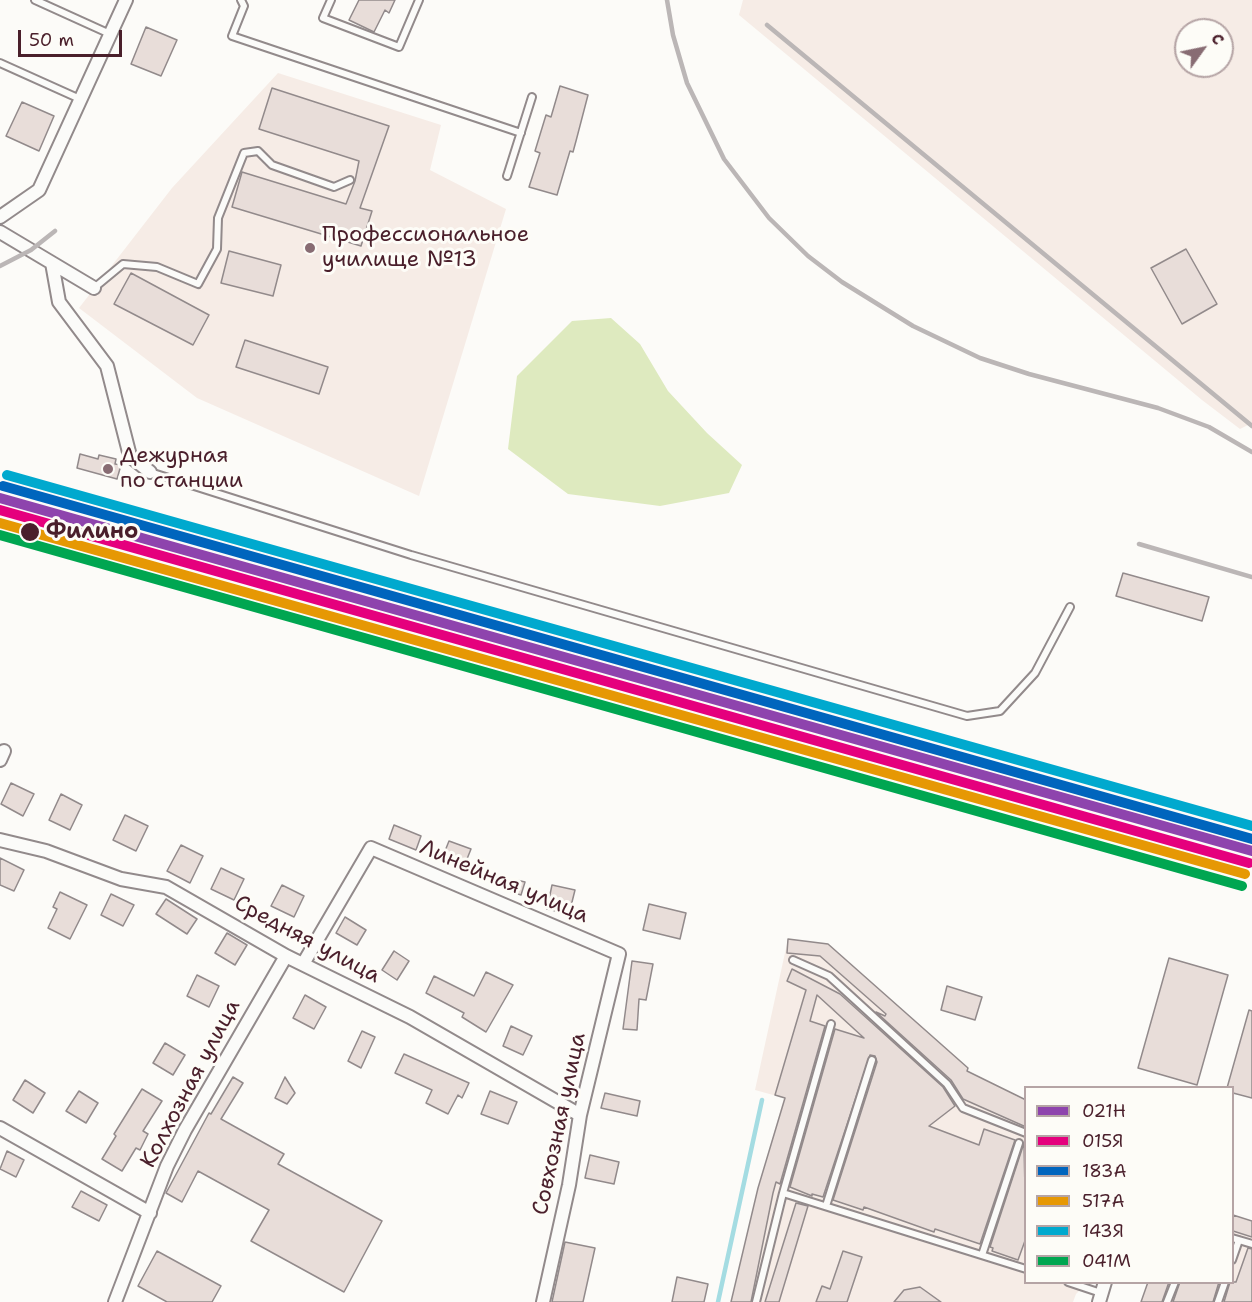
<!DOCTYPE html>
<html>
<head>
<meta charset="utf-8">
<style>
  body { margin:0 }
  #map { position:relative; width:1252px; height:1302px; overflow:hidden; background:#fcfbf8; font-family:"Shantell Sans",sans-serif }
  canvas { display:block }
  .legend { position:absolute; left:1024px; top:1086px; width:210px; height:198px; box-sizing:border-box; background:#fdfcf7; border:2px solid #b5a4a5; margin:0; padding:8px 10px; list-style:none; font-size:18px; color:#4a1f2b }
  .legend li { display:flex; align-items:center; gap:12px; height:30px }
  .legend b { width:30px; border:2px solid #b5a4a5 }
  .north { position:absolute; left:1174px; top:18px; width:60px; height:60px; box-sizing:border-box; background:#fdfcf7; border:2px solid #b5a4a5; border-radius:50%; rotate:57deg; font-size:16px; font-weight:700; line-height:24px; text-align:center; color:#4a1f2b }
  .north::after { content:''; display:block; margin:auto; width:21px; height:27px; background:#886c73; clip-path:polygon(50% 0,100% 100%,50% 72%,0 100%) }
  .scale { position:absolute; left:18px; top:30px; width:104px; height:27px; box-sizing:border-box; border:3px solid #4a1f2b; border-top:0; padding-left:8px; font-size:18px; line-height:21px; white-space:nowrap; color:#4a1f2b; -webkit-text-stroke:4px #fdfcf7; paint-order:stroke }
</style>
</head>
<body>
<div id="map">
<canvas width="1252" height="1302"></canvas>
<ul class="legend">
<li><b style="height:8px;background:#8e44ad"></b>021Н</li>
<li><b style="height:8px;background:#e5007d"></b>015Я</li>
<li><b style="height:8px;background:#0065bd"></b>183А</li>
<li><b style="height:8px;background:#e69804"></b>517А</li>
<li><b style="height:8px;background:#00a9ce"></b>143Я</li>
<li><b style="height:8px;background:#00a651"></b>041М</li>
</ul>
<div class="north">С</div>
<div class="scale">50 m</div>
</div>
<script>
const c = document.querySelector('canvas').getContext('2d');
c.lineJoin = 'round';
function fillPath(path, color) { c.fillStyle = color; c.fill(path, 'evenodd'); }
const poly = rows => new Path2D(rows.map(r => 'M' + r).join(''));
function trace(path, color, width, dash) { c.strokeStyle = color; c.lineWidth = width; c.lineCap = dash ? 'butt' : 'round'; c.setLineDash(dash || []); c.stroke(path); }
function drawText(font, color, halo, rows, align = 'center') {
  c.font = font + ' "Shantell Sans",sans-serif'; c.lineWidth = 6; c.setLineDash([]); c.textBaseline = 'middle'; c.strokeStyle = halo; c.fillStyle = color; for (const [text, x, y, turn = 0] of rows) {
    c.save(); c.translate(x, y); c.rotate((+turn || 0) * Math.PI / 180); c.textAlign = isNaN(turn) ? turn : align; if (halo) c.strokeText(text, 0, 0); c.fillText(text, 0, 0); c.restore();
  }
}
fillPath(poly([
  [743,0,1252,0,1252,423,1240,429,1202,400,739,15],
  [1186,30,1222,30,1222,66,1186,66],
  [278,73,441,125,430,170,506,209,419,496,197,398,79,308,172,188],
  [788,939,828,944,968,1068,956,1094,1025,1127,1026,1282,1087,1283,1076,1294,1073,1302,731,1302,758,1188,784,1098,755,1090],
  [1233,1215,1252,1221,1252,1302,1141,1302,1148,1283,1232,1282]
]), '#f6ece6');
fillPath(poly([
  [611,318,640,344,668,391,707,433,742,465,729,493,660,506,568,494,508,449,517,376,572,321]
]), '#deeabf');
trace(poly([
  [718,1302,762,1100]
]), '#a4dce2', 4.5);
const building = poly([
  [359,0,395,0,389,13,385,10,374,32,349,20,359,0],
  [146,27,177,40,161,76,131,64,146,27],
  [560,86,588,95,576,141,573,152,570,151,557,195,529,187,540,153,535,151,546,115,551,117,560,86],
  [272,88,389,126,360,208,372,211,361,246,232,207,242,172,346,204,355,181,359,161,259,129,272,88],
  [22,102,54,116,39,151,6,136,22,102],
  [1186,249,1217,304,1182,324,1151,268,1186,249],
  [229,251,281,265,273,296,221,283,229,251],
  [131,273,209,315,193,345,114,304,131,273],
  [245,340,328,367,319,394,236,367,245,340],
  [80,454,98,459,99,455,116,459,115,464,121,465,117,479,77,468,80,454],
  [1123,573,1209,597,1202,621,1116,596,1123,573],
  [11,783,34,794,23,816,1,804,11,783],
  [61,794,82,805,70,830,49,820,61,794],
  [125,815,148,826,136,851,113,840,125,815],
  [394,825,421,836,416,850,389,839,394,825],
  [449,841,471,849,463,869,441,861,449,841],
  [181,845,203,856,190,883,167,871,181,845],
  [0,858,24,870,14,891,0,885,0,858],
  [221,868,244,879,234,900,211,889,221,868],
  [512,879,525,882,521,895,509,891,512,879],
  [282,885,304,896,294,917,271,906,282,885],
  [552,885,575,890,569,914,547,909,552,885],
  [60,892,87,905,70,939,48,928,57,909,53,907,60,892],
  [111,894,134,905,123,926,101,915,111,894],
  [166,899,197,919,187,934,156,914,166,899],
  [649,904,686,913,680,939,643,930,649,904],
  [345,917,366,930,357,945,336,933,345,917],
  [227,933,247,945,235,965,215,953,227,933],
  [788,939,828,944,968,1068,967,1071,1026,1100,1026,1127,963,1099,951,1080,876,1012,885,1016,886,1014,820,956,787,953,788,939],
  [394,951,409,961,397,980,382,970,394,951],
  [1169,958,1228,975,1197,1085,1138,1068,1169,958],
  [632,961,653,964,646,1000,639,999,637,1030,623,1029,632,961],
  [792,969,840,994,943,1087,955,1106,929,1126,979,1145,984,1129,1015,1140,980,1244,935,1229,934,1232,864,1207,863,1210,833,1200,877,1062,875,1056,870,1055,823,1197,812,1194,812,1196,790,1187,835,1029,864,1038,817,995,810,1021,825,1026,780,1184,776,1182,773,1193,751,1302,731,1302,758,1188,785,1098,775,1095,806,990,787,981,792,969],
  [486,972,513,985,486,1032,462,1017,464,1013,426,993,434,976,474,996,486,972],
  [197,975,219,986,209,1007,187,996,197,975],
  [947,986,982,997,975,1020,941,1010,947,986],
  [305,995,326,1007,314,1029,293,1018,305,995],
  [1249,1010,1252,1011,1252,1098,1233,1093,1233,1088,1227,1088,1249,1010],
  [511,1026,532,1036,523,1055,503,1046,511,1026],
  [362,1031,375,1037,361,1068,348,1061,362,1031],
  [165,1043,185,1055,173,1075,153,1063,165,1043],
  [404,1054,469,1083,462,1098,458,1095,448,1114,426,1103,432,1090,395,1073,404,1054],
  [233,1077,243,1083,221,1119,284,1154,278,1164,382,1221,344,1292,251,1241,269,1210,198,1171,182,1202,166,1193,209,1113,211,1114,233,1077],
  [285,1077,295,1093,287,1104,275,1098,285,1077],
  [25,1080,45,1093,33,1113,13,1100,25,1080],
  [142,1089,162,1101,143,1131,148,1134,140,1150,136,1148,122,1171,102,1159,116,1136,114,1134,142,1089],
  [79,1091,98,1103,86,1123,66,1111,79,1091],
  [490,1091,517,1102,508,1124,481,1114,490,1091],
  [605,1093,640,1101,637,1116,601,1108,605,1093],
  [1024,1143,1026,1238,1018,1260,992,1251,993,1248,990,1247,1024,1143],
  [7,1151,24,1160,16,1177,0,1169,7,1151],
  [590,1155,619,1162,614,1184,585,1178,590,1155],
  [81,1191,107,1205,99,1221,72,1207,81,1191],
  [796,1203,808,1206,779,1302,765,1302,796,1203],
  [1233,1215,1252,1221,1252,1237,1233,1231,1233,1215],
  [565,1242,595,1248,583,1302,552,1302,565,1242],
  [1248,1248,1252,1249,1252,1302,1224,1302,1230,1282,1236,1282,1248,1248],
  [157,1251,221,1286,212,1302,167,1302,138,1286,157,1251],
  [843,1251,862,1257,847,1302,816,1302,822,1286,830,1289,843,1251],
  [677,1277,708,1284,704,1302,672,1302,677,1277],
  [1148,1282,1169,1282,1162,1302,1141,1302,1148,1282],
  [1180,1282,1219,1282,1213,1302,1173,1302,1180,1282],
  [920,1287,941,1302,894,1302,904,1290,920,1287]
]);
fillPath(building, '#e8ddd9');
trace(building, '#928a8b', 1.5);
const lane = poly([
  [35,0,110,34],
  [241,0,244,6,232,36,521,133],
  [331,0,323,18,399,47,419,0],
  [0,63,80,99],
  [507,176,532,97],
  [94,288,123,264,157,267,198,284,217,249,218,218,244,153,258,151,272,165,334,187,350,180],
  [150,472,411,555,967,716,1000,711,1035,673,1070,607],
  [793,960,829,976,947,1084,963,1108,1026,1133],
  [783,1193,831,1024],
  [826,1206,872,1060],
  [1232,1238,1252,1244],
  [982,1255,1019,1143],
  [1232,1260,1239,1240],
  [1068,1282,1101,1293],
  [756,1302,783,1193,1026,1269],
  [1167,1302,1175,1282],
  [1218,1302,1225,1282]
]);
const street = poly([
  [0,217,39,190,126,0],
  [0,232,94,288],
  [52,263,59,302,107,366,130,456,150,472],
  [0,760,4,751],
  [0,840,46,851,121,879,166,887,286,956,410,1017,580,1115],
  [303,964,371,848,619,954,580,1115,569,1185,543,1302],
  [0,1128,150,1213],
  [115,1302,167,1166,185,1130,286,956],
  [1099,1302,1105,1282]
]);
trace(lane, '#928a8b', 10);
trace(street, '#928a8b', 16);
trace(lane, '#fbfbf9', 6);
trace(street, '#fbfbf9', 12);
trace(poly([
  [667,0,673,35,687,83,724,159,769,218,808,256,842,282,913,326,980,358,1029,374,1158,408,1209,427,1252,452],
  [767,25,1252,426],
  [0,266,31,250,55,231],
  [1139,544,1252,577]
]), '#bbb6b6', 4.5);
trace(poly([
  [0,498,1252,851]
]), '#8e44ad', 10);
trace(poly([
  [0,510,1249,863]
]), '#e5007d', 10);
trace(poly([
  [3,486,1252,839]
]), '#0065bd', 10);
trace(poly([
  [0,523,1245,874]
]), '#e69804', 10);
trace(poly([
  [7,475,1252,826]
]), '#00a9ce', 10);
trace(poly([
  [0,535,1242,886]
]), '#00a651', 10);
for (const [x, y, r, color] of [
  [310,248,6,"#886c73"],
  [108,469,6,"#886c73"],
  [30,532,10,"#4a1f2b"]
]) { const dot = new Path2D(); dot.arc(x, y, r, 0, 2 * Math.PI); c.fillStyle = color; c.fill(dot); trace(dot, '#fdfcf7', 2); }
drawText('22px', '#4a1f2b', '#fdfcf7', [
  ["Профессиональное",322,235],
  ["училище №13",322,260],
  ["Дежурная",120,456],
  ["по станции",120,481]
], 'left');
drawText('bold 22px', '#4a1f2b', '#fdfcf7', [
  ["Филино",46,532]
], 'left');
drawText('22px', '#4a1f2b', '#fdfcf7', [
  ["Линейная улица",504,882,23],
  ["Средняя улица",307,940,28],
  ["Колхозная улица",191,1084,-62],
  ["Совхозная улица",560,1124,-78]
]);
</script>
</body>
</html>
